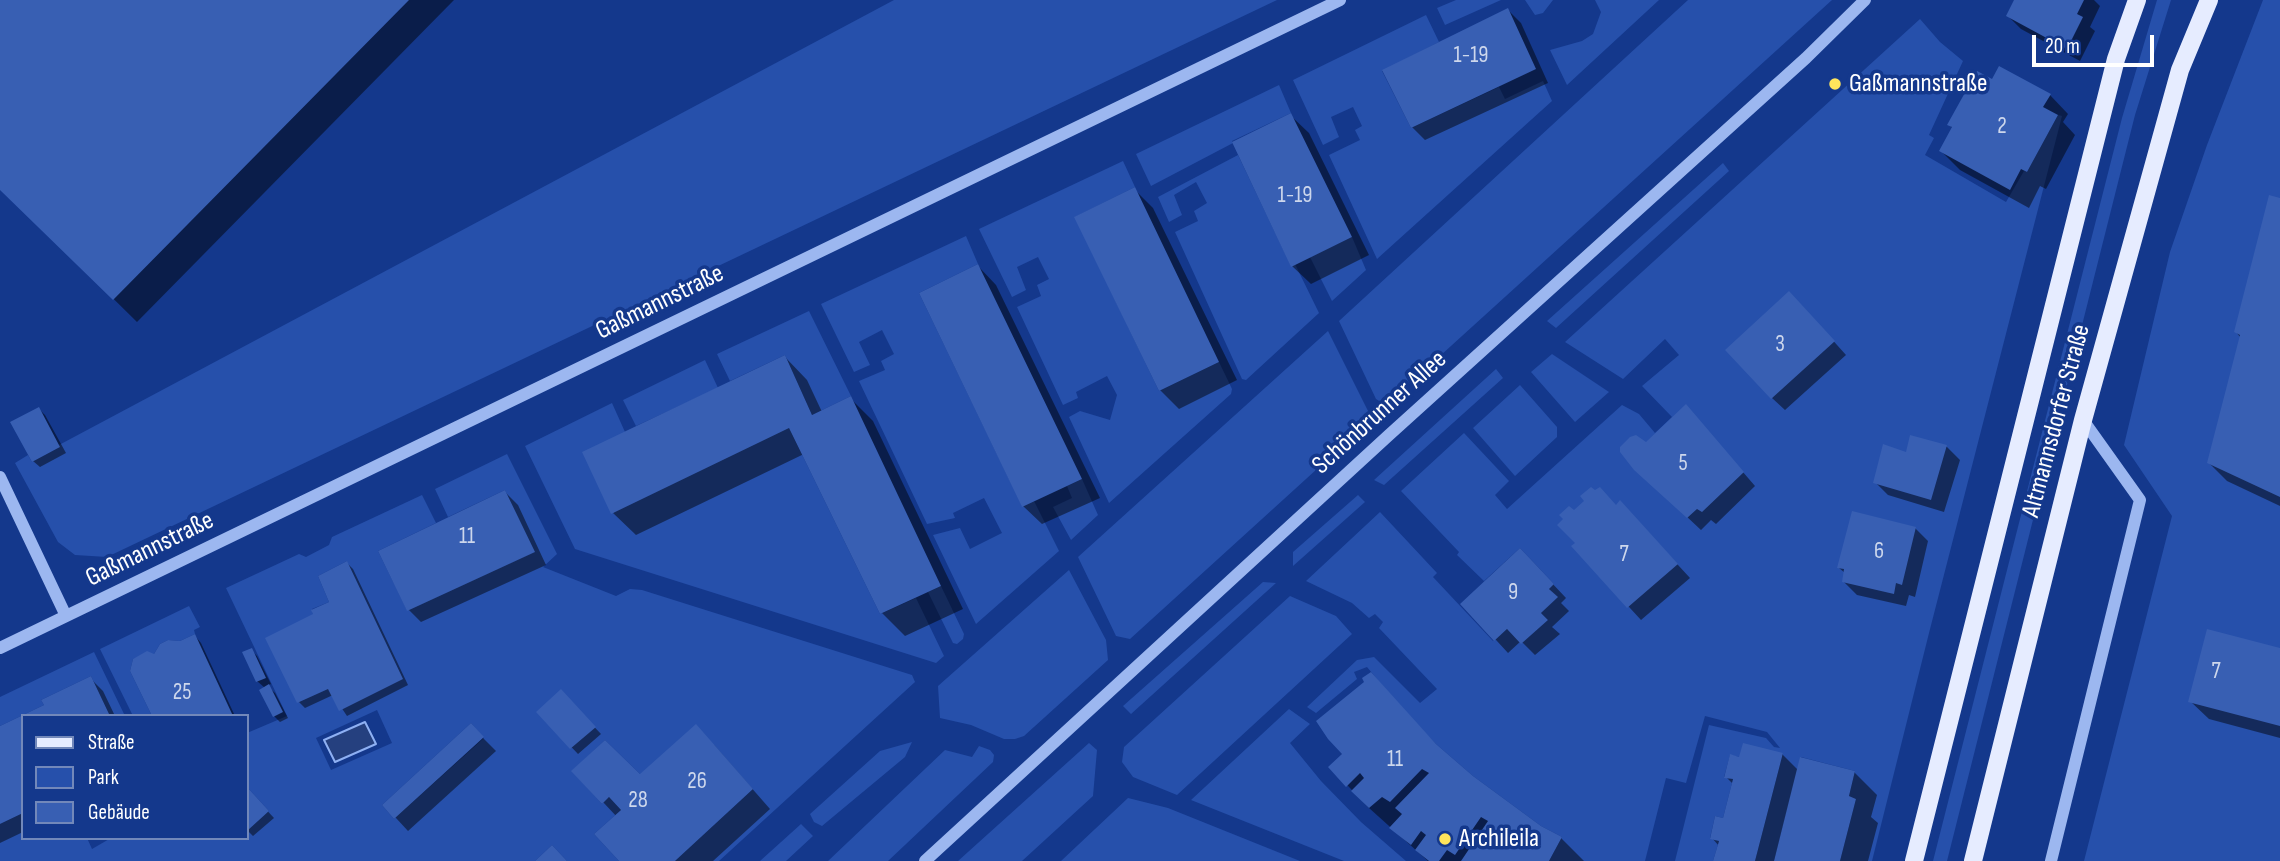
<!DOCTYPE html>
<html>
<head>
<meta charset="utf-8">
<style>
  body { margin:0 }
  #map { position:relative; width:2280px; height:861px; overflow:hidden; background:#14388c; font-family:"Sofia Sans Condensed",sans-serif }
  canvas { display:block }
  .legend { position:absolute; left:21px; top:714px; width:228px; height:126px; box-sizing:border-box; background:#14388c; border:2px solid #7288ba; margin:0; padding:9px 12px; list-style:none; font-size:21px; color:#fff }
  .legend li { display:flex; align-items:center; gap:14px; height:35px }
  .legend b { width:35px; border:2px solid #7288ba }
  .scale { position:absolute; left:2032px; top:35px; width:122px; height:32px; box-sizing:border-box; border:4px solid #fff; border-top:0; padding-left:9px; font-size:21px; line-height:24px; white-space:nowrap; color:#fff; -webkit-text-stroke:5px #14388c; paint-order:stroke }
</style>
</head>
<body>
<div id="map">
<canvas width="2280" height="861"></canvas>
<ul class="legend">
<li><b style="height:9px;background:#e6ecff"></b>Straße</li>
<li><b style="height:19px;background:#2650ab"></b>Park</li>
<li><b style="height:19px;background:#385fb3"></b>Gebäude</li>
</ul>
<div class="scale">20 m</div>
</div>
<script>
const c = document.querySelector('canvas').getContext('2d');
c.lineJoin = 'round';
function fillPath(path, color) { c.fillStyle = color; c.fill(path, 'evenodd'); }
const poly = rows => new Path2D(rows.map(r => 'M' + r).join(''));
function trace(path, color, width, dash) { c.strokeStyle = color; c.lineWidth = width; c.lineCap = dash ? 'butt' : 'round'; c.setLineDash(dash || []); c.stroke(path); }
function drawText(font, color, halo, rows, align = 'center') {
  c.font = font + ' "Sofia Sans Condensed",sans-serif'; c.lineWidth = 7; c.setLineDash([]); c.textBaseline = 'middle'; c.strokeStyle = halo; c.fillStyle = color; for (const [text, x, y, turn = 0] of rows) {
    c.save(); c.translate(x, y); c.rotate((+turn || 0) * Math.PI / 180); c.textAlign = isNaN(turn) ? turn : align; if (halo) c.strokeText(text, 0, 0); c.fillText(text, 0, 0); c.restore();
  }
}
fillPath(poly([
  [894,0,1277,0,107,557,75,555,58,542,15,463,28,455,32,462,60,447,59,445],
  [1456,0,1501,0,1445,25,1437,8],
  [1525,0,1553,0,1543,13,1535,15],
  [1595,0,1659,0,1567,85,1550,50,1582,41,1593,34,1601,12],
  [1688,0,1832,0,1386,405,1376,399,1339,321],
  [2157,0,2171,0,2135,115,1947,861,1933,861,2122,118],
  [2263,0,2280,0,2280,861,2084,861,2172,516,2124,445,2170,252,2207,145],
  [1426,15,1439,42,1382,71,1411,128,1499,87,1505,99,1543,81,1552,101,1377,259,1329,155,1360,140,1355,130,1362,126,1353,107,1331,117,1339,137,1323,145,1293,80],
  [1920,19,1940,42,1963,61,1929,135,1934,138,1925,155,2006,202,2024,171,2027,172,2058,115,2062,116,1929,633,1872,861,1840,861,1856,799,1849,796,1855,771,1801,757,1774,861,1755,861,1783,753,1739,757,1730,755,1724,777,1733,779,1723,818,1715,816,1710,838,1719,841,1713,861,1675,861,1709,725,1766,738,1774,747,1780,748,1767,732,1705,716,1686,783,1666,778,1645,861,1549,861,1562,837,1541,826,1473,776,1436,744,1401,708,1367,667,1354,672,1357,679,1316,713,1307,707,1357,660,1374,657,1420,703,1437,689,1379,628,1383,622,1375,614,1369,618,1352,603,1306,581,1380,512,1437,573,1433,577,1493,641,1507,629,1522,643,1548,620,1541,613,1557,597,1549,589,1554,584,1520,548,1484,581,1457,555,1459,552,1401,491,1464,433,1509,481,1495,495,1507,509,1622,405,1639,414,1655,433,1672,417,1642,386,1679,355,1665,339,1623,379,1565,342],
  [1279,85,1291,113,1232,141,1233,143,1151,186,1136,154],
  [1238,155,1291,266,1295,264,1319,313,1246,380,1242,379,1175,232,1198,221,1194,211,1207,203,1196,182,1174,195,1182,215,1169,222,1158,197],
  [1123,161,1135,187,1075,217,1159,391,1219,362,1232,389,1231,394,1109,503,1069,417,1080,411,1110,420,1117,395,1107,376,1076,392,1078,398,1063,405,1017,307,1041,296,1037,285,1049,279,1038,257,1017,267,1026,290,1012,297,979,229],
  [1723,163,1729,171,1556,328,1547,321],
  [966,236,978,264,919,293,1022,506,1034,501,1059,551,976,624,933,535,960,528,970,549,1002,533,984,498,953,513,955,518,927,524,859,381,885,370,881,361,894,354,882,330,859,342,870,365,854,372,821,304],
  [1352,237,1366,270,1332,301,1310,257],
  [809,311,851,396,812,415,785,355,730,381,717,354],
  [1328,331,1372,419,1130,639,1116,636,1078,557],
  [1552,354,1609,392,1575,422,1531,372],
  [705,360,718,388,636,426,623,400],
  [1496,369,1503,378,1384,485,1374,480],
  [1520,385,1557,427,1557,437,1515,476,1473,428],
  [612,403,625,432,789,428,880,614,916,598,944,656,936,663,575,549,525,446],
  [507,454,557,554,543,567,616,596,630,589,642,590,912,675,915,682,719,861,675,861,753,789,640,774,605,740,572,771,602,804,609,797,621,810,594,834,619,861,567,861,552,845,535,861,0,861,0,824,23,813,23,838,87,838,92,849,111,838,247,838,247,831,269,811,247,787,247,733,287,716,226,588,299,554,306,557,329,545,332,537,422,495,436,523,378,551,407,610,534,552,505,490,448,517,435,489],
  [347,561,297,703,313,614,312,609,329,602,318,576],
  [377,710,392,743,331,770,316,738],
  [471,723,484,738,394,819,382,805],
  [1082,479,1098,515,1071,540,1053,507,1072,498,1067,486],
  [1358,495,1365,502,1293,566,1293,552],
  [1069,570,1106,640,1108,660,1024,736,1015,739,1004,739,971,725,940,718,938,686],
  [1263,582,1276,583,1131,714,1123,706],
  [941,586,964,634,963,639,957,644,953,643,928,592],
  [1290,596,1336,616,1352,634,1177,795,1133,777,1122,762,1124,747],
  [189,606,200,627,194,630,195,634,180,641,168,640,160,644,154,654,133,659,130,671,152,716,133,716,100,649],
  [94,652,125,716,110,716,91,676,41,700,44,705,0,726,0,697],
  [1289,709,1310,724,1290,743,1321,781,1361,822,1406,861,1344,861,1191,800],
  [912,742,905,757,822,826,814,822,810,814,880,751],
  [1089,743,1097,750,1093,796,1022,861,958,861],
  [979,746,990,750,994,755,993,762,888,861,828,861,945,750,972,757],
  [1128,798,1168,808,1300,861,1061,861],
  [801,824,813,836,786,861,760,861]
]), '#2650ab');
const water = poly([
  [365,722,376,744,335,762,324,740,365,722]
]);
fillPath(water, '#25407f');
trace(water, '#8eb0f3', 2);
fillPath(poly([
  [0,0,454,0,137,322,0,187],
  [2016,0,2094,0,2100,6,2090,27,2095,31,2080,61,2021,29,2008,16],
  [1508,10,1521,23,1548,83,1425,140,1412,127],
  [1993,82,2050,95,2068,114,2063,122,2075,135,2046,189,2040,186,2029,208,1960,170,1941,151,1953,129,1950,125],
  [1290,115,1309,133,1369,255,1311,284,1292,266],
  [1134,189,1153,208,1237,380,1179,409,1160,390],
  [2280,200,2280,506,2227,481,2209,463,2241,338,2236,332],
  [978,266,996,285,1100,498,1042,524,1023,506],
  [1802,306,1846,355,1785,410,1772,398],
  [785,357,807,380,822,412,851,399,873,421,963,609,905,636,882,613,804,454,636,535,613,513],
  [1686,406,1755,486,1716,524,1711,520,1701,530,1638,471,1647,444],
  [39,409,45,415,66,453,40,467,33,461],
  [1912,437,1947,447,1960,460,1944,512,1888,495,1875,482,1908,455],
  [505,492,518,505,546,565,421,622,408,609],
  [1617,506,1633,516,1690,578,1641,620,1573,546,1578,543,1574,513],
  [1915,528,1928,541,1915,597,1909,595,1906,606,1857,595,1844,582,1845,573,1839,568],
  [347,563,353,569,408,685,347,716,333,695,305,708,299,702,316,615,331,603],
  [1533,563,1566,598,1561,603,1569,611,1552,627,1560,634,1535,655,1521,641,1508,653,1463,604],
  [195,636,201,643,235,716,154,716,154,656],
  [251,650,257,656,271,684,267,686,275,693,288,718,280,722,274,716,265,688,257,681],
  [2280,650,2280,738,2209,719,2190,701],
  [90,678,103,691,115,716,27,716],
  [561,692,601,734,578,754,538,712],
  [23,718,23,832,0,843,0,728],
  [471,726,496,751,408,831,384,805],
  [714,745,770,809,713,861,621,861,617,817,574,771,640,777],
  [1782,754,1799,771,1854,772,1877,795,1871,817,1878,823,1868,861,1715,861,1719,846,1712,838,1725,820,1734,785,1726,777,1740,759],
  [1446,755,1471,778,1540,827,1561,838,1584,861,1428,861,1369,808,1330,767],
  [247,789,274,818,253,836,247,830]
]), '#0007');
fillPath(poly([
  [0,0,409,0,113,300,0,190],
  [2014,0,2084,0,2077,14,2083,17,2067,49,2006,16],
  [1508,8,1536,69,1411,128,1382,70],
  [1999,66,2051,94,2043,107,2058,115,2027,172,2021,169,2010,190,1939,151,1952,127,1947,125,1977,71,1992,79],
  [1291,113,1352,237,1291,267,1232,142],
  [1135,187,1219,362,1159,391,1074,217],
  [2269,195,2280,198,2280,497,2207,463,2240,335,2234,332],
  [978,264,1082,479,1022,507,919,293],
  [1789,291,1835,341,1771,399,1725,350],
  [785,355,812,415,851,396,941,586,880,614,789,428,611,514,582,452],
  [1686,404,1744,472,1702,512,1697,509,1687,518,1634,470,1620,452,1620,447,1630,437,1636,435,1646,442],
  [39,407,60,447,32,462,10,422],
  [1910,435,1947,445,1931,500,1873,483,1883,444,1906,452],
  [1591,487,1595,490,1600,487,1616,505,1620,500,1678,564,1627,608,1571,546,1575,543,1557,525,1563,519,1559,515,1569,506,1574,510,1584,501,1580,496],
  [505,490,535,552,407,611,378,551],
  [1852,511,1916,527,1902,585,1896,583,1894,594,1842,582,1844,569,1837,568],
  [1520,548,1554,584,1549,589,1558,597,1541,613,1548,620,1521,644,1507,629,1494,641,1460,604],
  [347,561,403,679,339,711,328,689,297,703,265,638,313,614,311,610,329,602,318,576],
  [2207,629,2280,648,2280,726,2188,702],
  [195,634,233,716,152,716,130,671,133,659,147,651,154,654,160,644,168,640,180,641],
  [252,648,266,678,256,682,242,652],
  [1371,672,1436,744,1473,776,1541,826,1562,837,1549,861,1461,861,1488,821,1481,817,1455,855,1447,850,1439,861,1429,861,1415,850,1426,835,1421,831,1411,845,1389,828,1402,814,1395,808,1429,773,1422,769,1390,802,1382,797,1369,808,1351,791,1364,778,1360,773,1346,787,1328,767,1342,754,1328,739,1316,721,1364,682,1362,678],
  [91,676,110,716,23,716,23,813,0,824,0,726,44,705,41,700],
  [269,684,283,712,273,717,259,690],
  [561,689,596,727,570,749,536,712],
  [471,723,484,737,394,819,382,805],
  [696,724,753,789,675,861,619,861,594,834,621,810,609,797,602,804,571,771,605,740,640,774],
  [1743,743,1783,753,1755,861,1713,861,1719,841,1710,839,1715,816,1723,818,1733,779,1724,778,1730,754,1739,757],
  [1800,757,1855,771,1849,796,1856,799,1840,861,1774,861],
  [247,787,269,811,247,831],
  [552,845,567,861,535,861]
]), '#385fb3');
trace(poly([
  [0,477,66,616],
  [0,648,1340,0],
  [925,861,1389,435,1806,58,1865,0],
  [2051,861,2140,500,2083,420]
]), '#9cb7f0', 12);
trace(poly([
  [1914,861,2116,59,2137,0],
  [1973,861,2083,420,2180,70,2209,0]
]), '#e6ecff', 18);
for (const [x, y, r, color] of [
  [1835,84,7,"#ffe55c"],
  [1445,839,7,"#ffe55c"]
]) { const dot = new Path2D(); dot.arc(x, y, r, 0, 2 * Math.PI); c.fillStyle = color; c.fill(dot); trace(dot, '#14388c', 2.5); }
drawText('23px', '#cdd7ec', null, [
  ["1-19",1471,56],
  ["2",2002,127],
  ["1-19",1295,196],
  ["3",1780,345],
  ["5",1683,464],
  ["11",467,537],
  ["6",1879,552],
  ["7",1624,555],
  ["9",1513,593],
  ["7",2216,672],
  ["25",182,693],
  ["11",1395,760],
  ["26",697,782],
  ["28",638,801]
]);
drawText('26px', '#fff', '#14388c', [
  ["Gaßmannstraße",1849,84],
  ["Archileila",1459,839]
], 'left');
drawText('26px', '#fff', '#14388c', [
  ["Gaßmannstraße",660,303,-26],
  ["Schönbrunner Allee",1380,413,-42],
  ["Altmannsdorfer Straße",2057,421,-75],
  ["Gaßmannstraße",150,550,-26]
]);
</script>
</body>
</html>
